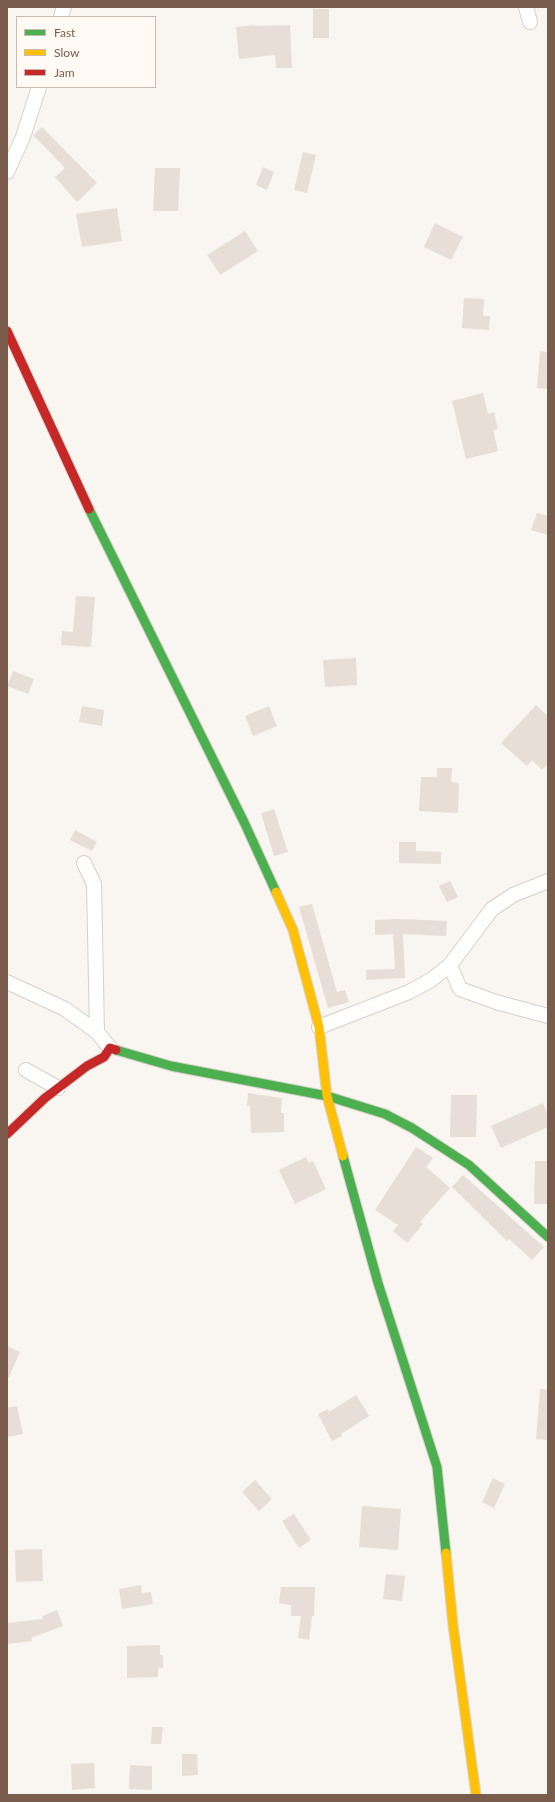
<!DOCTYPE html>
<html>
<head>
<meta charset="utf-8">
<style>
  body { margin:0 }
  #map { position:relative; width:555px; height:1802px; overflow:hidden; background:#f9f5f0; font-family:Lato,sans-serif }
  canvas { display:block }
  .frame { position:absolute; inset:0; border:8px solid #7a5c4d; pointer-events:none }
  .legend { position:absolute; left:16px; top:16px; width:140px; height:72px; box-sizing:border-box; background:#fffaf3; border:1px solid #cabbb1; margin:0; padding:5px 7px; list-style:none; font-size:12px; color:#7a5c4d }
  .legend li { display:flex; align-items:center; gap:8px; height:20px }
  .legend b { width:20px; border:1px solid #cabbb1 }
</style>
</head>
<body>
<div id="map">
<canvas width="555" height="1802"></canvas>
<div class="frame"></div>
<ul class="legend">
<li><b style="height:5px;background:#4caf50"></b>Fast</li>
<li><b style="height:5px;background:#ffc107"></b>Slow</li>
<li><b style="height:5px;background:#c62828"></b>Jam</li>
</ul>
</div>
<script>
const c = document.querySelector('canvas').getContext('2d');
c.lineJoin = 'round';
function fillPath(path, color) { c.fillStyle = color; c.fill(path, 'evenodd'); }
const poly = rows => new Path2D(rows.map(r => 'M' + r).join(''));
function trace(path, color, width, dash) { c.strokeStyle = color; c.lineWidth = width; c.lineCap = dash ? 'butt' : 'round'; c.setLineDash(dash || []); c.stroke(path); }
fillPath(poly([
  [313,9,329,9,329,38,313,38],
  [255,25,255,26,290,25,292,68,276,68,275,55,239,59,236,27],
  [42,127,97,183,77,202,55,177,65,168,33,135],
  [303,152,316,155,307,193,294,190],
  [263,167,274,172,267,190,256,185],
  [155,168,180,168,178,211,153,211],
  [117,208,122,241,82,247,76,214],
  [435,223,463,237,451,260,424,247],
  [245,231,258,251,220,275,207,255],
  [464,298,484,299,483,316,490,316,489,330,462,328],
  [540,351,548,352,548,389,537,388],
  [483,393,488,414,494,412,498,429,493,430,498,451,466,459,452,401],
  [537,513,548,516,548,535,531,530],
  [76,596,95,597,91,647,61,645,62,631,73,632],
  [356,658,357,685,325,687,323,660],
  [13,671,34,679,28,694,7,686],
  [536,705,548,716,548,764,542,770,532,760,527,766,501,743],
  [82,706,104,710,102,726,79,722],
  [269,706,277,726,253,736,245,716],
  [437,768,452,768,451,782,459,783,458,813,419,811,421,777,437,777],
  [274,809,288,852,274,856,261,813],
  [75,830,97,842,92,851,70,840],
  [399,842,416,842,416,851,441,852,441,864,399,863],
  [450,881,458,897,447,902,439,886],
  [312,904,337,992,345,990,349,1002,328,1008,299,907],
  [399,919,447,921,446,936,403,934,405,978,366,980,366,970,395,969,393,934,375,935,375,920],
  [248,1093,282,1098,281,1113,284,1113,284,1132,251,1133,250,1106,247,1106],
  [451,1095,477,1095,476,1137,450,1137],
  [543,1103,548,1115,548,1127,501,1148,491,1126],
  [416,1147,433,1158,426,1167,450,1188,420,1222,423,1224,407,1243,393,1231,398,1225,375,1210],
  [306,1157,309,1163,313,1161,326,1189,295,1204,279,1170],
  [535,1161,548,1161,548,1204,534,1204],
  [463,1175,544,1247,532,1260,509,1239,507,1241,452,1187],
  [7,1346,20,1352,7,1381],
  [540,1389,548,1390,548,1440,536,1439],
  [356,1395,369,1416,341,1434,342,1436,332,1441,318,1414,328,1409,329,1412],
  [17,1406,23,1434,7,1437,7,1408],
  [493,1478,505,1484,494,1508,482,1502],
  [255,1480,272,1499,259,1511,242,1492],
  [362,1506,401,1509,398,1550,359,1547],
  [294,1514,311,1540,299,1548,282,1521],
  [42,1549,43,1581,16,1582,15,1550],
  [386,1574,405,1576,402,1601,383,1599],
  [141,1585,142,1593,151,1592,153,1604,122,1609,119,1589],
  [281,1587,315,1587,314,1616,312,1616,309,1640,298,1638,301,1616,291,1616,291,1605,279,1603],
  [57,1610,63,1626,31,1638,32,1641,7,1644,7,1623,43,1619,42,1616],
  [160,1645,160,1655,163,1655,163,1668,158,1668,158,1677,127,1678,127,1646],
  [152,1727,163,1727,161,1744,151,1744],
  [182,1754,197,1754,198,1775,182,1776],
  [94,1763,95,1788,72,1790,71,1764],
  [130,1765,152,1766,152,1790,129,1789]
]), '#e6ded7');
const street = poly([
  [526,7,530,22],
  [61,17,64,7],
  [7,172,23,137,39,87],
  [84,863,94,884,97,1032],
  [450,965,460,989,496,1002,548,1016],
  [7,982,65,1009,97,1032,110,1048],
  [319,1027,409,992,431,980,450,965,492,909,513,895,548,881],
  [26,1070,58,1088]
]);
const fast = poly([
  [89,509,244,822,276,892],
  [116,1050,171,1066,327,1096,385,1114,412,1128,469,1165,548,1237],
  [343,1156,378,1283,437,1467,446,1553]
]);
const slow = poly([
  [276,892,293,930,319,1027,327,1096,343,1156],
  [446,1553,453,1625,476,1795]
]);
const jam = poly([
  [7,331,89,509],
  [7,1134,45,1098,87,1066,104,1057,110,1048,116,1050]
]);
trace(street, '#d7d1cb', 16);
trace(fast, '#d9d2cb', 11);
trace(slow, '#d9d2cb', 11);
trace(jam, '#d9d2cb', 11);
trace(street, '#fefefd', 14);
trace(fast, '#4caf50', 9);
trace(slow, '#ffc107', 9);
trace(jam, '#c62828', 9);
</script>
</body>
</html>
